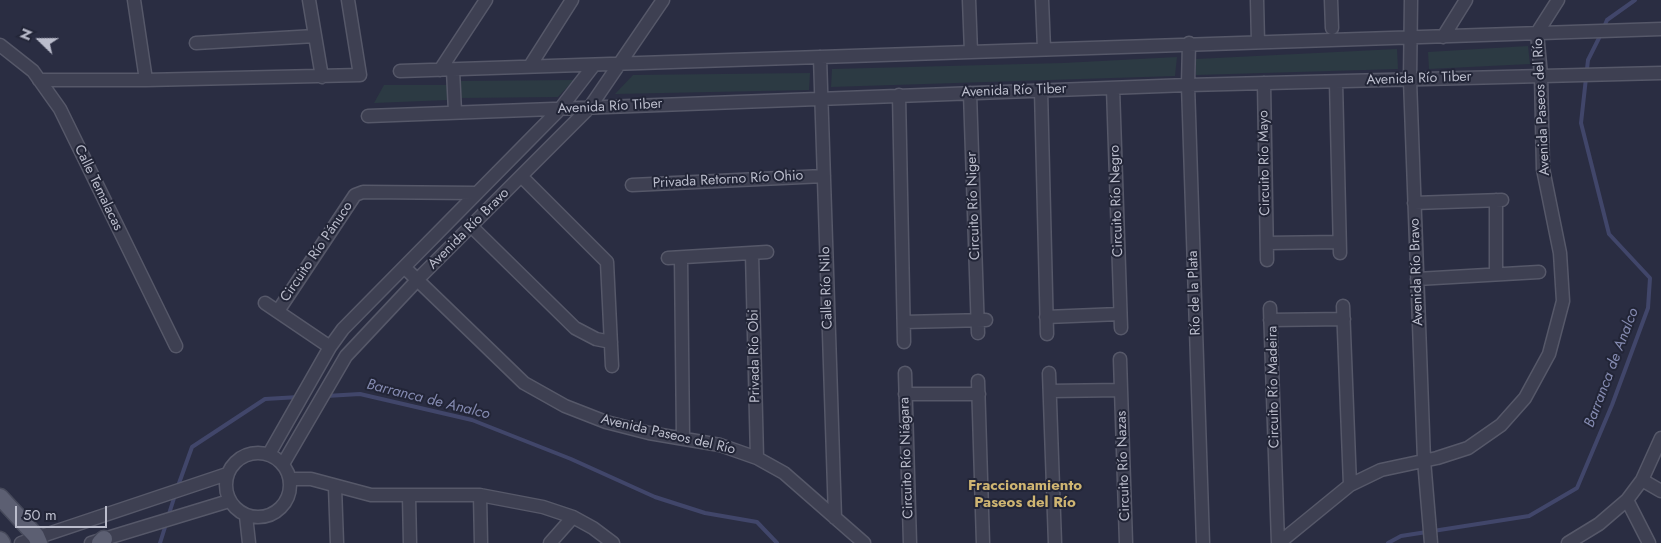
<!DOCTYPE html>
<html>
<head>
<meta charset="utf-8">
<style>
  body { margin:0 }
  #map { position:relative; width:1661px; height:543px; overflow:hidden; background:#2a2d42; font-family:Jost,sans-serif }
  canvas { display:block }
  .north { position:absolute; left:15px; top:15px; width:50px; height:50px; -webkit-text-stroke:4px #222537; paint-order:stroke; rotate:292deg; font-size:14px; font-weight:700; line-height:20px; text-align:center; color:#bbbdcc }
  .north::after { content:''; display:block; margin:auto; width:18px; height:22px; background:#bbbdcc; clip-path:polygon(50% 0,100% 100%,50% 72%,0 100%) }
  .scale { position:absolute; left:15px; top:506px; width:92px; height:22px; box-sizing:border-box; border:2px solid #bbbdcc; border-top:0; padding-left:6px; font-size:15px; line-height:18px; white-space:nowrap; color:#bbbdcc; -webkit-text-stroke:4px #222537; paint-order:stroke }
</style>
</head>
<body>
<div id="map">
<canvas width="1661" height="543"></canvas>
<div class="north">N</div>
<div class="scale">50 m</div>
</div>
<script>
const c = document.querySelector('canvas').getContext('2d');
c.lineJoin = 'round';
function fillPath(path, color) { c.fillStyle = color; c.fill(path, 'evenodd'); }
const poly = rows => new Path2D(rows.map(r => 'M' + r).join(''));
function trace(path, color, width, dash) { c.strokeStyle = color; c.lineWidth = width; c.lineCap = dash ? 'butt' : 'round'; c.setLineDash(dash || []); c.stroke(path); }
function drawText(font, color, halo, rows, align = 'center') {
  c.font = font + ' Jost,sans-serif'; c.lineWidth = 4; c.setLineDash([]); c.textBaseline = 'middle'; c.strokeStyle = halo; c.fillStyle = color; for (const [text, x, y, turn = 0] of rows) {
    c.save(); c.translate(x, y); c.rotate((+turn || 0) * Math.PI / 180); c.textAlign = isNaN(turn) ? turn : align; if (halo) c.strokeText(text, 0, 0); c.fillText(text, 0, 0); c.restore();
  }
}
fillPath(poly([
  [1528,46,1530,64,1429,69,1428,52],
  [1397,49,1398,69,1196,75,1196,59],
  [1177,57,1175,76,831,87,832,69,1063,63],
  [810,73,809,90,615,94,633,75],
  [574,80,558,97,460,98,461,81],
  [384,85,447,85,448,100,374,103]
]), '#2c3a43');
trace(poly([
  [1604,27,1607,20,1635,0],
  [326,396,360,394,472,420,571,459,655,497,705,513,757,522,777,543],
  [178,486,192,447,265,399,299,397],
  [168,517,175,495],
  [160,543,166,524],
  [1388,543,1401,536,1529,516,1577,488,1612,405,1648,308,1650,278,1609,234,1581,123,1588,60,1601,34]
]), '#41466a', 4);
const minor = poly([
  [134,0,146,80],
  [309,0,322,77],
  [969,0,971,52],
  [1042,0,1044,49],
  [1257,0,1258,42],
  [1331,0,1332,28],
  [1411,0,1410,80,1424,460,1431,543],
  [1443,37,1466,0],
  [196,43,315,36],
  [1189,43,1188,85,1203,543],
  [0,45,33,71,60,109,176,346],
  [820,57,835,518],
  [530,66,572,0],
  [440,70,486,0],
  [453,70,455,112],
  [400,71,1661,29],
  [39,80,146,80,360,75,348,0],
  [1336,82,1340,253],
  [1264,83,1267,260],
  [1113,88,1121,328],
  [1041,90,1047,334],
  [970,93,978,333],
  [899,95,904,342],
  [368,116,1188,85,1661,73],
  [521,176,607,262,612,366],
  [632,185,824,176],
  [1496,200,1496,274],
  [1414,203,1502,200],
  [471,226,575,328,596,339,611,342],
  [1267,243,1339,242],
  [752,253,757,458],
  [668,258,767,252],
  [681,258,683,438],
  [405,268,524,383,565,406,606,422,649,433,720,445,757,458,784,473,864,543],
  [1417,279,1539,272],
  [265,303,330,347],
  [1343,306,1350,485],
  [1270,308,1278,543],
  [278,311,355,195,363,192,476,193],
  [1046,317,1120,314],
  [1270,320,1344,319],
  [904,322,986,320],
  [1120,359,1126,543],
  [905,373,910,543],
  [1049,373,1055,543],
  [978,381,983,543],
  [1050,391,1121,390],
  [905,394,979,394],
  '226 485a32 32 0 1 1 64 0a32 32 0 1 1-64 0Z',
  [269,454,330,347,343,329,560,109,594,65],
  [283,464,346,356,423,274,590,107,663,0],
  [290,479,311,479,371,495,480,495,543,507,573,517,593,528,613,543],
  [1642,480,1661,491],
  [335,487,337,543],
  [480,495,481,543],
  [409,496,410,543],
  [1627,500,1649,543],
  [246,516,249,543],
  [21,543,227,474],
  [91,543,229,501],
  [550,543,573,517],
  [1279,543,1350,485,1381,470,1437,458,1468,448,1501,425,1525,398,1549,354,1563,301,1560,253,1543,169,1541,75,1537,33,1558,0],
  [1568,543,1599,524,1627,500,1642,480,1661,438]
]);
const major = poly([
  [0,497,36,536,39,543],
  [0,540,2,543],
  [100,543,104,539]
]);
trace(minor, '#565869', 15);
trace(major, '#474a5b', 19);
trace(minor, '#3e4052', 12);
trace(major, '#5c5f72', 16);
drawText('14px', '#bbbdcc', '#222537', [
  ["Avenida Río Tiber",1419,79,-2],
  ["Avenida Río Tiber",1014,91,-2],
  ["Avenida Río Tiber",610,107,-3],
  ["Avenida Paseos del Río",1542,107,-93],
  ["Circuito Río Mayo",1265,163,-91],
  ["Privada Retorno Río Ohio",728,180,-3],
  ["Calle Temalacas",98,188,64],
  ["Circuito Río Negro",1117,201,-92],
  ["Circuito Río Niger",974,206,-92],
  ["Avenida Río Bravo",469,229,-45],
  ["Circuito Río Pánuco",317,252,-56],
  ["Avenida Río Bravo",1417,272,-92],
  ["Calle Río Nilo",827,288,-92],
  ["Río de la Plata",1195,293,-92],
  ["Privada Río Obi",755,356,-91],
  ["Circuito Río Madeira",1274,387,-91],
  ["Avenida Paseos del Río",668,435,13],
  ["Circuito Río Niágara",907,458,-92],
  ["Circuito Río Nazas",1124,466,-92]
]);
drawText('italic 15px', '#858bb1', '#222537', [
  ["Barranca de Analco",1612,368,-69],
  ["Barranca de Analco",428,400,14]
]);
drawText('bold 15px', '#cfb572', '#222537', [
  ["Fraccionamiento",1025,486],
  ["Paseos del Río",1025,503]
]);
</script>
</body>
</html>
